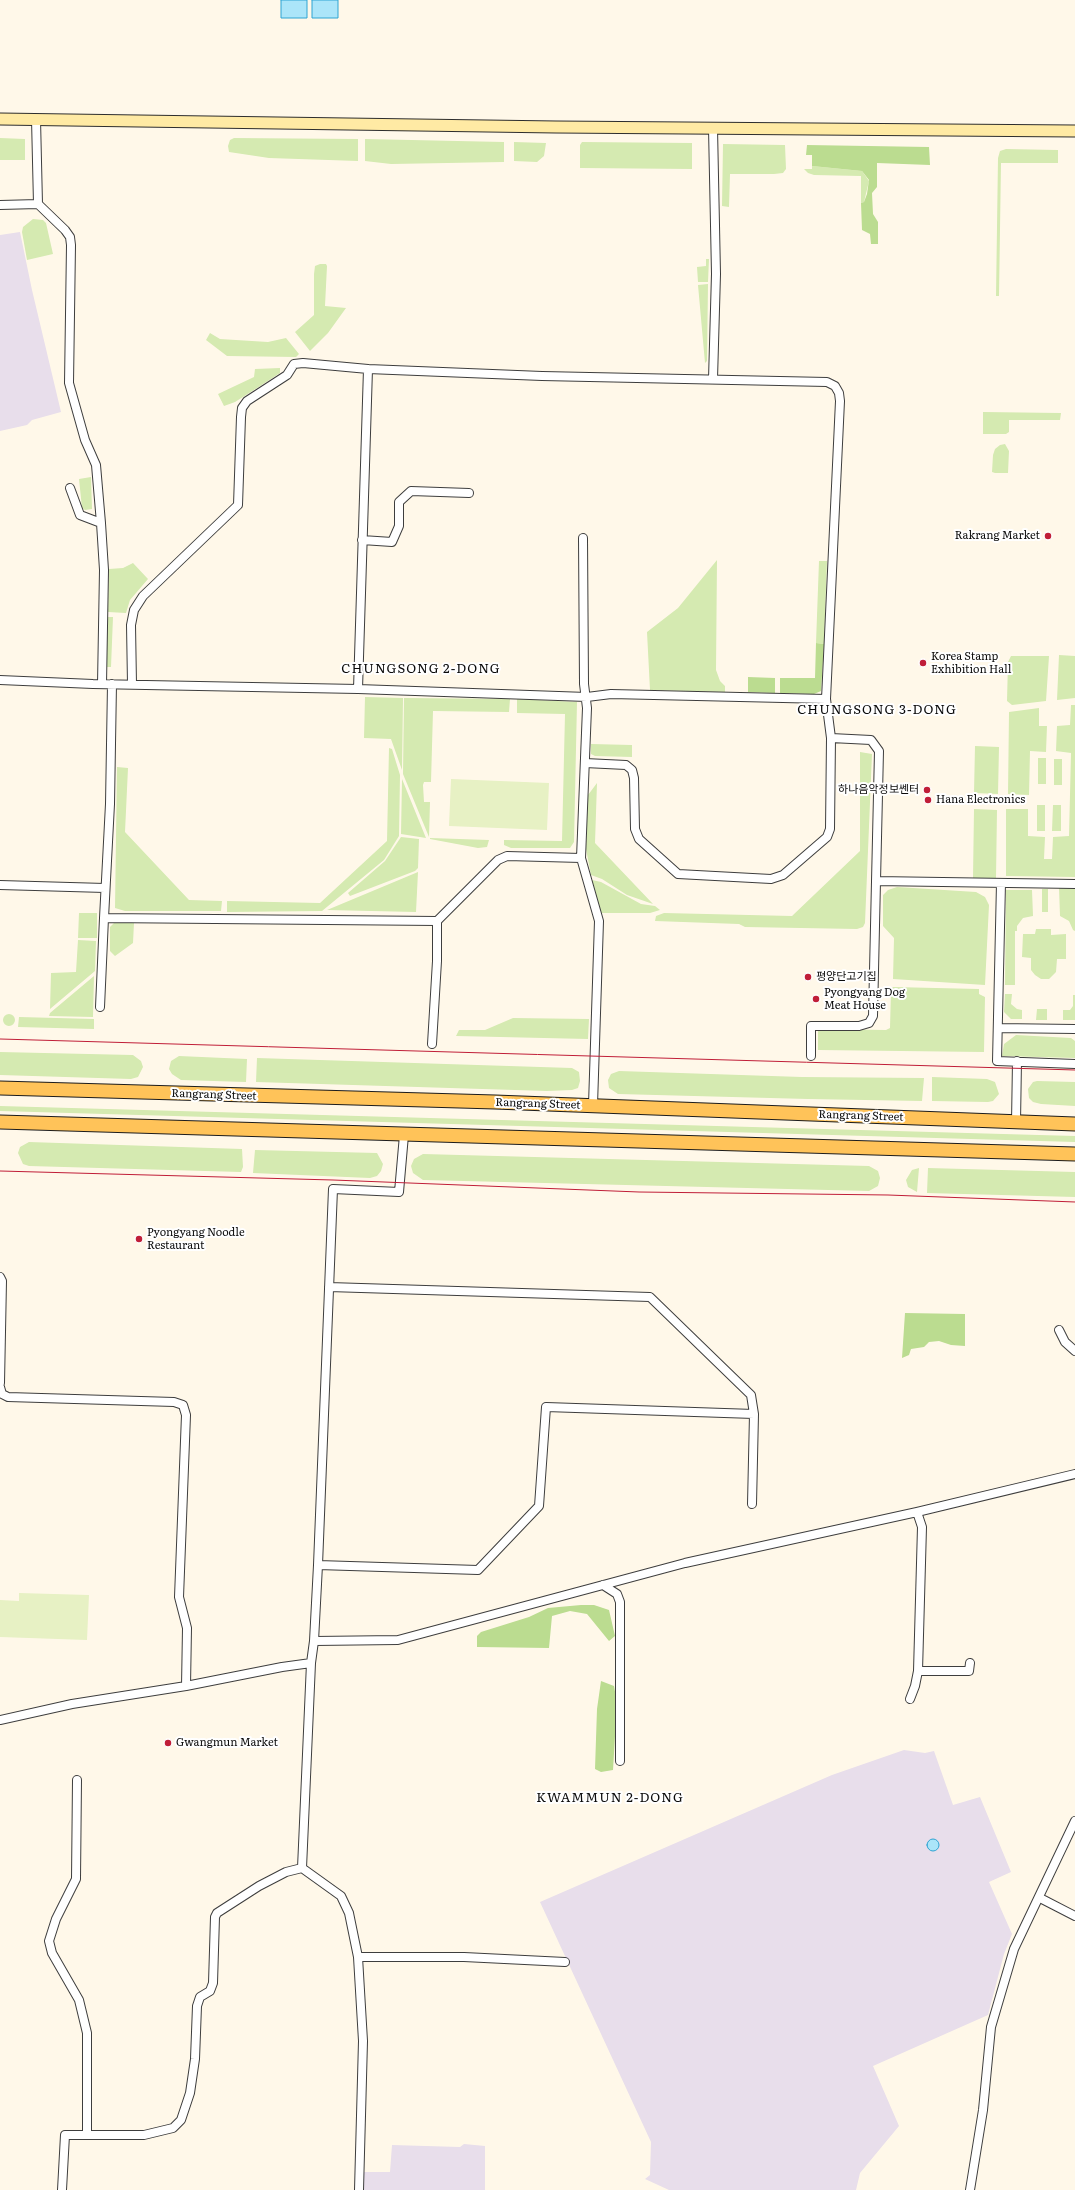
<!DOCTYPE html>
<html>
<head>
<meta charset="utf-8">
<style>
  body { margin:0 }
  canvas { display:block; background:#fff8e9 }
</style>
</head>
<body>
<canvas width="1075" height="2190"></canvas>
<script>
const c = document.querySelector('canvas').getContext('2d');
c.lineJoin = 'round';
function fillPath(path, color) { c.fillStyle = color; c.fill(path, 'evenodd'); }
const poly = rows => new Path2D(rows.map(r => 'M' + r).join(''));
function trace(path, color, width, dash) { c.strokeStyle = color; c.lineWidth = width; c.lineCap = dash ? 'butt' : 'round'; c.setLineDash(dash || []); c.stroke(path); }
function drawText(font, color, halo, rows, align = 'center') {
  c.font = font + ' Literata,"Noto Sans KR",serif'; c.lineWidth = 4; c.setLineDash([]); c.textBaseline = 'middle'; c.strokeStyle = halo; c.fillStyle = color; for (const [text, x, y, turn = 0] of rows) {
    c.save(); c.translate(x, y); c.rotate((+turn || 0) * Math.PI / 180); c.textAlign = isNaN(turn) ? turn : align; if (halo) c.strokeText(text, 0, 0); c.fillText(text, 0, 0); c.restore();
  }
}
fillPath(poly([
  [20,232,32,290,61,412,32,420,27,425,0,431,0,235],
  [904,1750,925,1753,934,1751,953,1805,980,1797,1011,1872,989,1882,1012,1934,1004,1954,988,2015,873,2066,899,2126,860,2173,856,2190,669,2190,645,2179,650,2175,651,2142,540,1902,832,1775],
  [464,2144,485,2146,485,2190,363,2190,364,2172,390,2172,392,2145,460,2147]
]), '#e8deeb');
fillPath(poly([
  [0,138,25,139,25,160,0,160],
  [234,138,358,139,358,161,269,158,229,152,228,146,230,140],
  [365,139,504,142,504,162,391,164,365,161],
  [514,142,546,143,544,156,537,162,514,161],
  [582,142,692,143,692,169,580,168,580,145],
  [723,144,785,145,786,169,783,173,774,174,730,174,729,207,722,206],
  [1006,149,1058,150,1058,163,1001,163,999,296,996,296,998,158,1000,151],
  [812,166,862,171,869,181,864,202,861,203,861,176,814,175,808,173,804,169,812,169],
  [33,219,43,220,46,223,53,254,27,260,22,232,23,227],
  [706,259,709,259,708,282,698,282,697,267,706,266],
  [320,264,326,264,327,266,325,306,346,308,328,333,310,351,295,332,314,315,314,274,315,266],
  [708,284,707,361,705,363,698,285],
  [210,333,220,339,268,342,286,338,299,354,296,357,227,356,206,340],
  [280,368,280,373,257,388,235,402,224,406,218,394,254,377,255,369],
  [983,412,1061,413,1060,420,1009,420,1009,432,1006,434,983,434],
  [1005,444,1009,451,1008,473,995,473,992,472,993,455,995,449,1000,445],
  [91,477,92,509,85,510,82,508,79,479],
  [717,560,716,670,720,681,725,686,725,692,650,690,647,632,678,608],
  [819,561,827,561,824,644,816,643],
  [133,563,148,579,130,600,126,613,108,612,109,569,123,568],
  [108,617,113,617,111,667,106,667],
  [1059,655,1075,656,1075,698,1057,700],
  [1011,656,1049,656,1046,701,1012,705,1007,701,1008,662],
  [365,697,403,698,402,770,391,739,364,738],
  [404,698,510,699,509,712,433,711,431,782,424,782,423,785,424,802,430,802,429,837,403,774],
  [517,699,577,702,574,842,570,848,511,848,504,845,504,840,562,841,565,714,517,713],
  [1071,705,1075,705,1075,877,1006,876,1006,809,1028,809,1028,836,1045,837,1044,859,1052,859,1053,837,1069,836,1071,753,1056,751,1057,726,1070,725],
  [1039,708,1039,726,1047,726,1046,752,1030,751,1029,795,1008,794,1009,712],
  [591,744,632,745,632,757,595,756,591,754],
  [975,746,999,747,998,794,974,793],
  [389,748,392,749,400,775,399,836,384,860,322,911,227,912,227,901,320,903,387,841],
  [860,752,872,754,865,923,863,927,857,929,745,927,739,924,655,921,656,916,664,913,792,916,860,851],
  [1038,758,1046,758,1046,784,1038,784],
  [1054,759,1062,759,1062,785,1054,785],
  [117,767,128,768,125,832,189,900,222,901,221,911,125,911,115,908],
  [402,779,426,838,401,834],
  [597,783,595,843,653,904,627,895,602,879,591,875,586,849,588,795],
  [1037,805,1045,805,1045,831,1037,831],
  [1053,805,1061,805,1061,831,1052,831],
  [974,809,997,810,996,878,973,878],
  [401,837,419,839,418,868,415,871,350,896,348,893,385,861],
  [430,839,430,838,489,840,487,847,478,848],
  [418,872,416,912,327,910],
  [592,880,601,882,641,904,655,906,660,910,650,913,601,913],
  [897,887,976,892,985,897,989,905,985,985,893,979,894,938,883,926,883,895,888,890],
  [1059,887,1075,888,1075,931,1073,930,1069,921,1060,916],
  [1042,889,1048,889,1048,912,1042,912],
  [1006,890,1032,890,1033,916,1023,918,1017,926,1017,931,1015,931,1015,985,1005,985],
  [79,913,97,913,97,938,78,938],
  [114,923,134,923,133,943,115,956,110,951,110,927],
  [1036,929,1051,929,1051,935,1066,934,1066,959,1057,959,1056,972,1049,979,1041,979,1035,975,1031,970,1031,958,1022,957,1023,934,1035,934],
  [78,940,96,941,95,971,50,1009,51,973,76,972],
  [94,976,93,1017,49,1016,50,1013],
  [893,987,979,989,979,994,985,997,984,1052,818,1050,818,1029,886,1030,890,1028,891,989],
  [1005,994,1012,994,1011,1004,1017,1009,1022,1010,1022,1019,1011,1019,1004,1012],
  [1073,995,1075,995,1075,1020,1063,1020,1063,1010,1070,1010,1073,1006],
  [1037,1009,1047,1009,1047,1020,1036,1020],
  '3 1020a6 6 0 1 1 12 0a6 6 0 1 1-12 0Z',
  [19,1017,94,1019,94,1029,18,1027],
  [513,1018,589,1019,588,1039,456,1036,459,1030,485,1030],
  [1016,1035,1071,1038,1075,1041,1075,1058,1002,1056,1004,1044],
  [0,1052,133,1055,141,1061,143,1067,138,1077,131,1079,0,1075],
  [179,1056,247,1059,246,1082,181,1080,172,1074,169,1069,171,1061],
  [257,1058,572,1068,579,1072,580,1081,578,1088,572,1090,547,1091,256,1082],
  [619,1071,802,1077,924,1078,922,1101,808,1099,618,1094,609,1088,608,1080,611,1074],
  [932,1077,987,1079,995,1082,999,1094,993,1101,988,1102,932,1101],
  [1037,1081,1075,1082,1075,1106,1041,1104,1033,1102,1029,1098,1028,1089,1033,1082],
  [0,1106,1075,1136,1075,1142,0,1111],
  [29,1142,242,1149,243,1167,241,1172,29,1166,23,1164,18,1153,20,1147],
  [255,1150,377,1153,383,1164,381,1171,377,1176,370,1178,253,1173],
  [423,1154,869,1166,878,1171,880,1178,878,1186,869,1191,423,1180,413,1173,411,1166,414,1159],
  [919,1168,917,1192,908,1187,906,1180,912,1170],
  [928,1168,1075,1172,1075,1197,927,1193]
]), '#d5eab1');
fillPath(poly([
  [807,145,929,147,930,165,877,163,877,187,872,193,873,214,878,222,878,244,871,244,870,234,862,230,861,203,864,202,867,194,869,180,862,171,812,166,812,155,806,155],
  [816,643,824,644,821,691,814,694,780,693,780,678,815,678],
  [748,677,775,678,775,693,748,692],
  [905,1313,965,1314,965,1346,951,1345,939,1341,929,1342,924,1347,911,1349,909,1355,902,1358],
  [581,1605,594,1605,609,1610,615,1636,609,1641,587,1614,570,1611,552,1616,549,1648,477,1647,477,1636,481,1632,529,1617,548,1608],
  [601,1681,614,1686,617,1703,613,1770,601,1772,595,1769,597,1709]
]), '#bbdc90');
fillPath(poly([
  [451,779,549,783,547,830,449,826],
  [19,1593,89,1595,87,1640,0,1637,0,1600,19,1601]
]), '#e7f1c4');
const water = poly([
  [281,0,307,0,307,18,281,18,281,0],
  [312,0,338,0,338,18,312,18,312,0],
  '927 1845a6 6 0 1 1 12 0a6 6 0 1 1-12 0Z'
]);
fillPath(water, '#abe5f9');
trace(water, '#2fa4d3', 1);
const street = poly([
  [36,119,38,204,65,230,70,237,71,245,69,383,85,440,96,465,101,523],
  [0,205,38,204],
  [713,379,716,274,713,128],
  [70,488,80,515,101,523,104,570,102,684],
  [583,538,584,684,587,708,581,858,599,921,593,1105],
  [362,540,392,542,399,526,399,502,411,491,469,493],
  [0,680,93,684,358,689,587,697,611,694,826,699,831,738,871,740,879,751,876,881],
  [112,684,110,804,104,918,437,921,498,860,507,856,581,858],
  [132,684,131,625,134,610,143,596,238,505,241,417,242,408,247,401,287,375,294,364,303,363,368,369],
  [358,689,368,369,542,376,827,382,835,386,839,393,840,401,826,699],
  [585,763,626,765,632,770,634,778,635,829,639,839,678,874,771,879,783,875,827,837,830,829,831,738],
  [1001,883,997,1061,1075,1064],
  [0,885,105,888],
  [100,1007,104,918],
  [998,1028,1075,1029],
  [432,1044,437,961,437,921],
  [811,1056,811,1026,859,1026,869,1023,873,1016,876,881,1075,884],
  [1016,1122,1017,1061],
  [0,1277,2,1281,0,1383],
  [329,1287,650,1297,751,1395,754,1414,752,1504],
  [1059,1330,1065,1342,1075,1351],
  [0,1387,2,1394,8,1397,174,1402,183,1405,186,1415,179,1597,187,1628,186,1686],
  [318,1565,478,1570,539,1506,546,1407,754,1414],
  [603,1585,617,1594,620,1602,620,1761],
  [314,1641,398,1640,685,1563,917,1512,1075,1474],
  [918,1671,969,1671,970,1663],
  [910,1699,915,1686,918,1671,922,1527,917,1512],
  [0,1720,72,1704,186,1686,282,1667,311,1663],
  [77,1780,76,1879,56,1919,49,1941,52,1953,79,2000,87,2033,87,2134],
  [1040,1898,1075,1916],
  [358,1957,464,1957,565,1962],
  [62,2190,65,2135,144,2135,173,2128,181,2120,190,2093,195,2059,197,2006,200,1997,210,1991,213,1983,215,1917,217,1913,259,1886,286,1872,302,1868],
  [359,2190,363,2041,358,1957,349,1913,341,1896,302,1868,311,1663,314,1641,318,1565,333,1189,399,1192,404,1135],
  [970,2190,983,2110,991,2027,1014,1949,1075,1821]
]);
const secondary = poly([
  [0,119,556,127,1075,131]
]);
const primary = poly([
  [0,1088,495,1102,1075,1124],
  [0,1122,1075,1154]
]);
trace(street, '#3e3e3e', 10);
trace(secondary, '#2d2d2d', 13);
trace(primary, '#1c1c1c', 15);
trace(street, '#fff', 8);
trace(secondary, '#ffeaa4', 11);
trace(primary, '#ffc359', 13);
trace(poly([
  [0,1039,1075,1070],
  [0,1171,333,1180,639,1192,888,1195,1075,1202]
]), '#c01e38', 1);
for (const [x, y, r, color] of [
  [1048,536,4,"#c01e38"],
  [923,663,4,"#c01e38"],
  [927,790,4,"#c01e38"],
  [928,800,4,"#c01e38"],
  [808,977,4,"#c01e38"],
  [816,999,4,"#c01e38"],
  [139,1239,4,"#c01e38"],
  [168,1743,4,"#c01e38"]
]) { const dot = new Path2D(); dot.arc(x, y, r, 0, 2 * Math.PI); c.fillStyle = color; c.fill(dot); trace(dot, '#fff', 1.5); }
drawText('11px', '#0b0b0b', '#fff', [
  ["Rakrang Market",1040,536,"right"],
  ["Korea Stamp",931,657],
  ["Exhibition Hall",931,670],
  ["하나음악정보쎈터",919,790,"right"],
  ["Hana Electronics",936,800],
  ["평양단고기집",816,977],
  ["Pyongyang Dog",824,993],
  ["Meat House",824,1006],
  ["Pyongyang Noodle",147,1233],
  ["Restaurant",147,1246],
  ["Gwangmun Market",176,1743]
], 'left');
drawText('11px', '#0b0b0b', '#fff', [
  ["Rangrang Street",214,1095,2],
  ["Rangrang Street",538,1104,2],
  ["Rangrang Street",861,1116,2]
]);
c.letterSpacing = '1px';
drawText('13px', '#0b0b0b', '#fff', [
  ["CHUNGSONG 2-DONG",421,669],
  ["CHUNGSONG 3-DONG",877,710],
  ["KWAMMUN 2-DONG",610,1798]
]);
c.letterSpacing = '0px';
</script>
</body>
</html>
